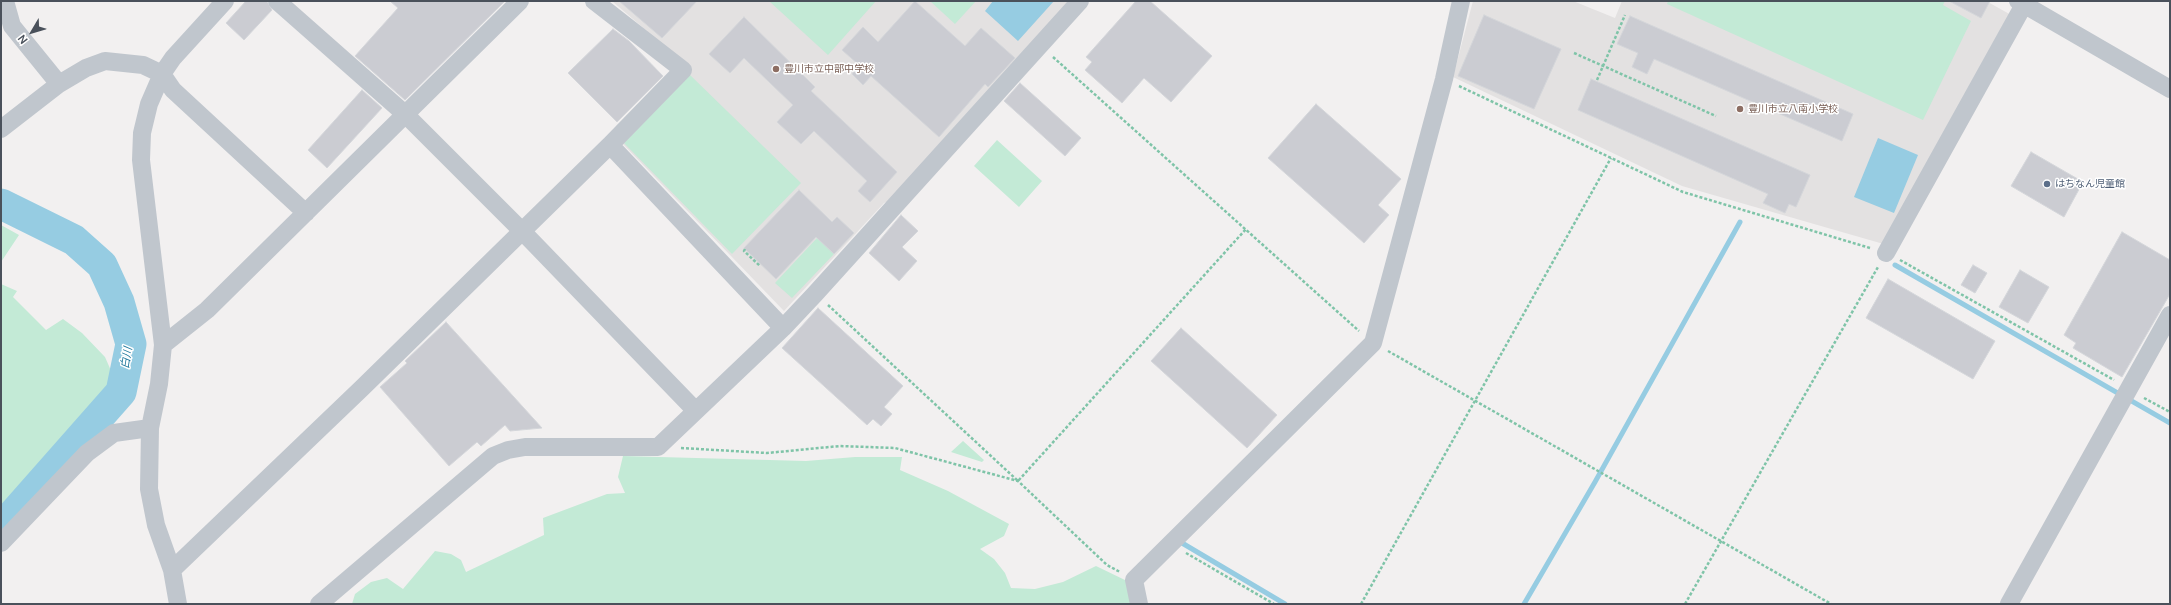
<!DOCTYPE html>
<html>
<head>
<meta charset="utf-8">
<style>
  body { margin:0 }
  #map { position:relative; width:2171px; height:605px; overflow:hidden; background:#f2f0f0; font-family:Manrope,sans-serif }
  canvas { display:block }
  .frame { position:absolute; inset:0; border:2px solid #4a515b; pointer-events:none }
  .north { position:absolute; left:12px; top:12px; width:40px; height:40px; -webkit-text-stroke:3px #fff; paint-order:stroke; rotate:232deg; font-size:11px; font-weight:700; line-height:16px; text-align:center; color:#4a515b }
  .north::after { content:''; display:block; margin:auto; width:14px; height:18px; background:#4a515b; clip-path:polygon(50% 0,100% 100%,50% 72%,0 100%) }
</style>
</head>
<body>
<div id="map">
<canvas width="2171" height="605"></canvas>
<div class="frame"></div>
<div class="north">N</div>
</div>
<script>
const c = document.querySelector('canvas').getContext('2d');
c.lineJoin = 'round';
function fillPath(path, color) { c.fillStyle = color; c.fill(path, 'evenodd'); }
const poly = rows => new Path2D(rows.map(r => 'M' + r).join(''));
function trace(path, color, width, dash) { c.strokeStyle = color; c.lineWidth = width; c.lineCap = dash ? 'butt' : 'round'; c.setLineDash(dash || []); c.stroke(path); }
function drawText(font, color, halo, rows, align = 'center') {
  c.font = font + ' Manrope,"Noto Sans JP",sans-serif'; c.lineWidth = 3; c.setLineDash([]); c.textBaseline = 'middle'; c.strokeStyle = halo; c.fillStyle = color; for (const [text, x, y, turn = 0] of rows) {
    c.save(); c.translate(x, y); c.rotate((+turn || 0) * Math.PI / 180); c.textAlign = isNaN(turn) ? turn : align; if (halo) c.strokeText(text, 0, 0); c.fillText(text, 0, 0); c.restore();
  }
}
fillPath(poly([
  [612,1,1069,1,890,201,884,203,784,311,622,143,692,70],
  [1473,1,1573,1,1615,18,1622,1,1986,1,2013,16,1887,245,1682,186,1453,77]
]), '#e3e1e1');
fillPath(poly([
  [769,1,876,1,828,55],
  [930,1,976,1,955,24],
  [1668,1,1945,1,1943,5,1971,21,1923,120,1667,4],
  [690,75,801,183,732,254,624,143],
  [997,140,1042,181,1019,207,974,166],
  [1,225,19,235,1,262],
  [817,238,834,254,792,298,775,283],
  [1,284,17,291,13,297,46,330,63,319,82,333,105,357,112,373,112,387,106,398,61,453,1,522],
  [963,441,984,460,982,462,951,452],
  [623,456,806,461,855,457,902,457,900,470,948,491,1009,524,1004,536,980,549,994,559,1005,573,1011,588,1035,589,1063,582,1096,566,1127,581,1132,604,352,604,355,594,371,582,387,578,403,589,435,551,451,554,461,560,466,572,544,535,543,518,607,494,625,493,618,477]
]), '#c3ead6');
fillPath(poly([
  [993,1,1054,1,1018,41,985,11],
  [1878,138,1918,155,1894,213,1854,197]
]), '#96cce2');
trace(poly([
  [1895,265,2170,423],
  [1182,543,1285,604],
  [1524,604,1595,482,1740,222]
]), '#96cce2', 5);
trace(poly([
  [1,204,74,240,102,265,119,302,131,344,121,392,1,528]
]), '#96cce2', 31);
const building = poly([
  [246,1,267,1,272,10,244,40,226,23,246,1],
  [390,1,505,1,405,100,355,56,398,8,390,1],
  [619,1,697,1,662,38,619,1],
  [915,1,965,46,981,28,1015,58,988,87,985,84,939,137,871,76,863,85,852,74,859,65,842,50,863,27,878,42,915,1],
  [1136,1,1150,1,1212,56,1171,102,1144,78,1122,103,1085,70,1092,62,1086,57,1136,1],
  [1949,1,1990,1,1981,18,1949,1],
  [1484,15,1561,49,1534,109,1458,76,1484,15],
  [1630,16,1853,114,1842,141,1654,59,1647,74,1632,67,1638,53,1617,44,1630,16],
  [744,17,815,87,811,91,897,172,870,202,858,191,867,181,814,131,801,144,777,122,793,105,744,58,730,73,709,54,744,17],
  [613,29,629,41,663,76,617,122,568,73,613,29],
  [1591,79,1810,175,1796,207,1789,204,1785,213,1763,203,1768,194,1578,110,1591,79],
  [1020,83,1081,138,1065,156,1004,101,1020,83],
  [362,90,382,108,327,168,308,150,362,90],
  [1316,104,1401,179,1378,205,1389,215,1364,243,1268,158,1316,104],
  [2031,152,2083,182,2064,217,2011,186,2031,152],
  [799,190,832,222,837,217,854,233,834,254,816,237,776,279,744,248,799,190],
  [901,215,918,231,902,247,917,261,899,281,869,253,901,215],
  [2122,232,2170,260,2170,294,2122,377,2073,348,2076,343,2064,335,2122,232],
  [1973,265,1987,273,1975,293,1961,285,1973,265],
  [2020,270,2049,287,2028,323,1999,307,2020,270],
  [1888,279,1995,341,1973,379,1866,318,1888,279],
  [818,308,903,386,884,407,892,414,881,426,873,419,867,425,782,348,818,308],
  [446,322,542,428,510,431,505,425,481,446,477,442,449,466,380,387,407,363,405,361,446,322],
  [1181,328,1277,415,1247,448,1151,361,1181,328]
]);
fillPath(building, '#cbccd2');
trace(building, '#d4d6da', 1);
trace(poly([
  [1574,53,1716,116],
  [1053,57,1359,331],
  [1597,80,1625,15],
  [1459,86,1683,192,1870,248],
  [745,249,744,251,760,266],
  [1900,260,2114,380],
  [828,305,1018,481,1246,229],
  [1388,351,1831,604],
  [2144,398,2170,412],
  [681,448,767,453,840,446,895,448,1018,481,1107,565,1120,572],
  [1186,553,1274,604],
  [1361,604,1611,158],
  [1685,604,1878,267]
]), '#7fc4a8', 2.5, [3, 2]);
trace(poly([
  [5,1,12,26,59,84],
  [277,1,405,114,522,231,695,410],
  [594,1,683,70,610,145,783,328],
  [2018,1,2170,89],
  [1,129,59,84,86,68,105,61,143,65,162,74,173,90,306,213],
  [1886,253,2026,1],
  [163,345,207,310,520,1],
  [1,543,87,453,114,433,150,428],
  [172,570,362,388,610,145],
  [178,604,172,570,156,525,149,489,150,428,159,384,163,345,141,160,142,133,149,104,162,74,173,58,225,1],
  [319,604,493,456,508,450,525,447,658,447,783,328,815,294,1080,1],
  [1139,604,1134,580,1373,343,1444,79,1461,1],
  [2009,604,2170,315]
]), '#c0c6cd', 18);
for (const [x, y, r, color] of [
  [776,69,4,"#8d6e63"],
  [1740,109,4,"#8d6e63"],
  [2047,184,4,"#5c6f8a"]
]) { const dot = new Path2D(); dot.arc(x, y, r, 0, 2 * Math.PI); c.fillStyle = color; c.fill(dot); trace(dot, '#fff', 1.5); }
drawText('10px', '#785e54', '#fff', [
  ["豊川市立中部中学校",784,69],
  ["豊川市立八南小学校",1748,109]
], 'left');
drawText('10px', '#4e5e75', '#fff', [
  ["はちなん児童館",2055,184]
], 'left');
drawText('italic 11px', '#1d769b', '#fff', [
  ["白川",127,358,-81]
]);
</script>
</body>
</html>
